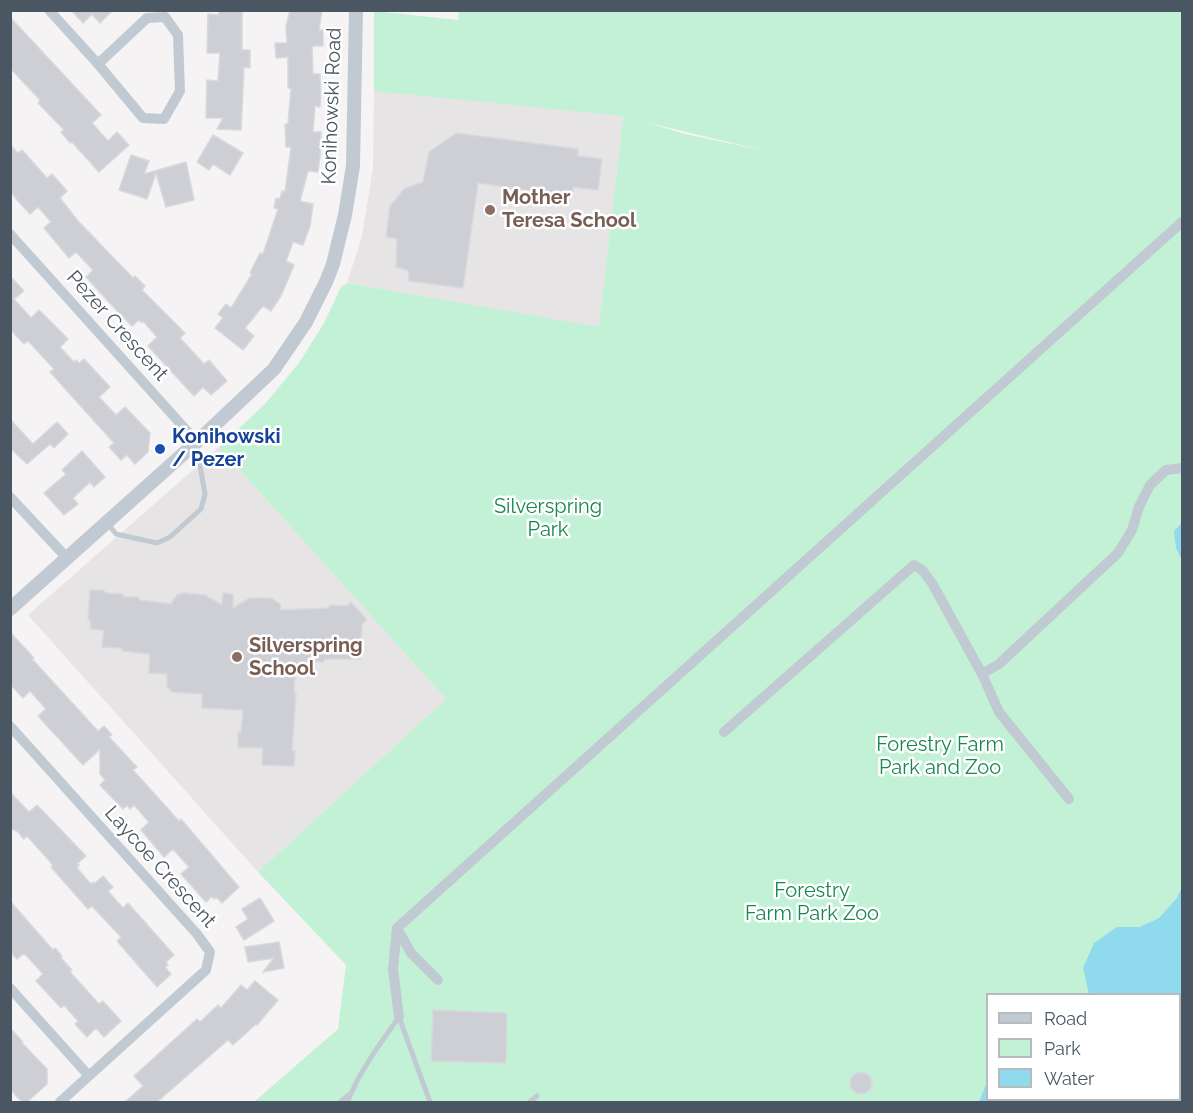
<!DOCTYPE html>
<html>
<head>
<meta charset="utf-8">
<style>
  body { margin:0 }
  #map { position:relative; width:1193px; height:1113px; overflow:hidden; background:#f5f3f3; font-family:Raleway,sans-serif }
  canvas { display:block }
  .frame { position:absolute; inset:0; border:12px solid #4a5661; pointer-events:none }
  .legend { position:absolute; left:986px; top:993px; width:195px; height:108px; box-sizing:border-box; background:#fff; border:2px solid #b7bbc0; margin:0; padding:8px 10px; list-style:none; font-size:18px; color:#4a5661 }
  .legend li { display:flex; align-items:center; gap:12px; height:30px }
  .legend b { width:30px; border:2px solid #b7bbc0 }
</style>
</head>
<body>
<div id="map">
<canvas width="1193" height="1113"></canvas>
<div class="frame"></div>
<ul class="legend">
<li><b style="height:8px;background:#c1cad2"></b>Road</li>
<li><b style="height:16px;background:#c3f1d5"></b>Park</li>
<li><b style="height:16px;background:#90daee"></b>Water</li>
</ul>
</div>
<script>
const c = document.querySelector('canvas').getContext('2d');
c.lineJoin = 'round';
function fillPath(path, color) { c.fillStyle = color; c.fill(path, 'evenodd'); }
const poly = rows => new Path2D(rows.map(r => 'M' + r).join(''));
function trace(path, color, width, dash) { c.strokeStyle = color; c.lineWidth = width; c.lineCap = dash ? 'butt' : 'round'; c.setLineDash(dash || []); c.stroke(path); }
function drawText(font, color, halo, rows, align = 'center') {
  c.font = font + ' Raleway,sans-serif'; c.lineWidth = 5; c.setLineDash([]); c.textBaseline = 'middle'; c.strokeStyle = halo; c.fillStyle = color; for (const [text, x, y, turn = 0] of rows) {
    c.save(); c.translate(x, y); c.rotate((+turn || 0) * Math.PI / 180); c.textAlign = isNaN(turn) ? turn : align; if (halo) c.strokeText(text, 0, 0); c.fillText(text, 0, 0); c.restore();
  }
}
fillPath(poly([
  [376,80,623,116,599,328,347,283,362,236,373,168,374,91],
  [219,447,446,699,258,872,28,615]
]), '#e6e4e5');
fillPath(poly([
  [459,10,1182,11,1182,1102,254,1102,338,1029,346,965,258,872,446,699,219,447,264,405,299,363,324,323,341,287,347,283,599,327,623,116,374,91,374,11,458,20],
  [645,122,766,151,685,134],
  [988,994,1180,994,1180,1100,988,1100]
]), '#c3f1d5');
fillPath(poly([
  [1182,523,1182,560,1176,548,1174,531],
  [1182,887,1182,1025,1180,1033,1180,994,1089,994,1083,968,1094,943,1117,927,1140,927,1159,918,1177,898],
  [987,1082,988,1100,1062,1100,1057,1102,979,1102]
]), '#90daee');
const building = poly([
  [71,10,113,10,100,23,92,14,83,23,71,10],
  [219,10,242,10,242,50,250,50,250,68,244,67,241,130,217,129,223,118,206,118,207,80,218,81,220,53,207,53,208,14,219,15,219,10],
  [290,10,322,10,319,30,323,30,323,46,312,46,313,74,320,74,321,93,320,107,315,106,313,132,321,132,321,148,318,172,308,171,300,201,313,204,310,226,303,245,293,242,286,261,294,265,281,296,271,311,263,306,245,328,254,336,243,350,215,328,223,318,218,314,226,304,231,308,252,274,250,273,260,253,263,254,278,209,274,208,276,198,280,199,282,191,285,192,291,147,286,147,285,124,288,124,291,88,288,88,288,57,276,58,275,43,287,43,286,27,290,10],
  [10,17,101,115,92,123,108,141,117,132,129,145,99,172,72,142,70,143,61,132,64,130,38,103,40,100,10,68,10,17],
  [456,133,578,149,578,156,602,159,598,190,573,187,572,197,478,183,463,288,409,281,408,270,396,267,397,239,386,237,390,206,404,189,423,182,429,152,456,133],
  [213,135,243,153,230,175,213,164,209,170,197,162,213,135],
  [10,145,18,153,22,150,47,178,52,174,67,191,60,198,78,221,133,278,135,276,145,286,142,290,185,333,180,338,204,364,209,360,227,381,211,395,203,387,194,396,148,346,157,337,143,321,142,323,139,320,132,326,118,312,86,277,93,270,76,252,69,258,44,228,51,222,38,207,30,214,17,200,10,190,10,145],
  [131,155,149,161,144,174,186,162,194,200,166,207,156,173,147,199,119,190,131,155],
  [10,276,24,291,14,299,31,318,39,310,68,339,60,347,74,362,76,360,79,363,84,359,110,387,99,397,116,415,125,407,150,433,148,452,135,464,127,455,121,460,109,447,114,443,50,372,54,369,28,341,24,344,10,329,10,276],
  [10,419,33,444,57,422,68,434,54,448,50,444,27,464,10,448,10,419],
  [82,451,105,477,94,487,90,482,73,498,78,504,64,515,44,493,66,474,62,470,82,451],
  [90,590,103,590,106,593,122,594,124,597,138,597,140,600,171,604,177,595,184,593,205,595,222,605,223,593,233,594,233,608,250,598,271,598,280,604,281,610,328,608,331,605,347,606,351,602,367,620,362,624,360,659,325,659,323,662,309,661,306,663,298,663,298,672,295,674,294,693,296,693,292,751,295,751,294,766,262,765,263,748,238,747,238,732,241,732,243,710,202,708,202,694,172,692,167,686,167,674,149,673,150,654,123,651,121,648,102,647,104,630,90,629,91,622,88,619,90,590],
  [10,632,34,658,32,659,98,731,104,726,112,735,109,737,137,767,133,770,179,821,181,819,239,887,222,903,216,897,214,899,212,896,206,902,181,874,189,867,173,849,164,857,141,830,149,822,134,805,130,809,127,805,123,809,100,785,105,780,100,774,100,749,83,765,38,716,46,709,30,691,23,698,10,684,10,632],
  [10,792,29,812,37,805,86,856,77,864,79,865,77,868,91,884,93,882,94,884,103,876,113,887,108,891,123,908,128,903,174,955,166,962,168,965,165,967,171,974,157,987,117,941,121,937,92,906,88,909,51,867,53,865,27,836,24,839,18,832,10,828,10,792],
  [260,898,274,921,244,940,236,927,248,919,242,909,260,898],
  [10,901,53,950,55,948,62,956,61,958,72,970,70,972,99,1004,103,1001,121,1021,104,1037,96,1028,87,1037,75,1024,78,1021,64,1005,61,1008,36,981,43,974,26,955,23,954,17,959,10,952,10,901],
  [279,942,284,968,263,972,274,958,248,962,245,947,279,942],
  [255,981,278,1000,257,1025,256,1024,233,1045,228,1040,157,1102,125,1102,143,1086,134,1076,197,1019,200,1022,218,1005,221,1008,241,985,247,990,255,981],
  [433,1010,507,1013,506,1063,431,1061,433,1010],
  [10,1028,23,1042,22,1043,47,1069,47,1084,27,1102,22,1102,10,1089,10,1028],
  '850 1083a11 11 0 1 1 22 0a11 11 0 1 1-22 0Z'
]);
fillPath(building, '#cdcfd5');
trace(building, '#d7d9de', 1.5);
trace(poly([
  [108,524,116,534,157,543,170,537,201,509,205,494,199,460,190,451],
  [399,1017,430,1102],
  [340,1102,350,1094],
  [347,1102,359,1077,375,1051,399,1017],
  [530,1102,537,1096]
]), '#c1cad2', 5);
trace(poly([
  [49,10,98,64],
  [165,17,178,35,180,91,164,119,143,118,98,64,147,18,165,17],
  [10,234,197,442],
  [10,497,67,558],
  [982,674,999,712,1069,799],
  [10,726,197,934,210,952,206,970,60,1102],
  [724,732,914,565,922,570,932,583,982,674,999,664,1118,553,1132,530,1139,507,1150,485,1166,470,1182,468],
  [397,928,411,953,438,980],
  [10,988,89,1076],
  [399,1017,393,969,397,928,1182,222]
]), '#c1cad2', 10);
trace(poly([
  [10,609,201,438,274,369,306,322,326,282,333,264,345,215,353,166,356,10]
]), '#c1cad2', 14);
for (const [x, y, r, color] of [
  [490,210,6,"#8d6e63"],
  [160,449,6,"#1a4fb4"],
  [237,657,6,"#8d6e63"]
]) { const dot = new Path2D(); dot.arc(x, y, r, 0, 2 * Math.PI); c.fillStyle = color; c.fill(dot); trace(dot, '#fff', 2); }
drawText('20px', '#4a5661', '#fff', [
  ["Konihowski Road",332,106,-88],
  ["Pezer Crescent",117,326,48],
  ["Laycoe Crescent",160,867,48]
]);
drawText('bold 20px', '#785e54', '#fff', [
  ["Mother",502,198],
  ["Teresa School",502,221],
  ["Silverspring",249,646],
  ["School",249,669]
], 'left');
drawText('bold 20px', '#164399', '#fff', [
  ["Konihowski",172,437],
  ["/ Pezer",172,460]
], 'left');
drawText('20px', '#17864f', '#fff', [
  ["Silverspring",548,507],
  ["Park",548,530],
  ["Forestry Farm",940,745],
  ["Park and Zoo",940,768],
  ["Forestry",812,891],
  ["Farm Park Zoo",812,914]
]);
</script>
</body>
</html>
